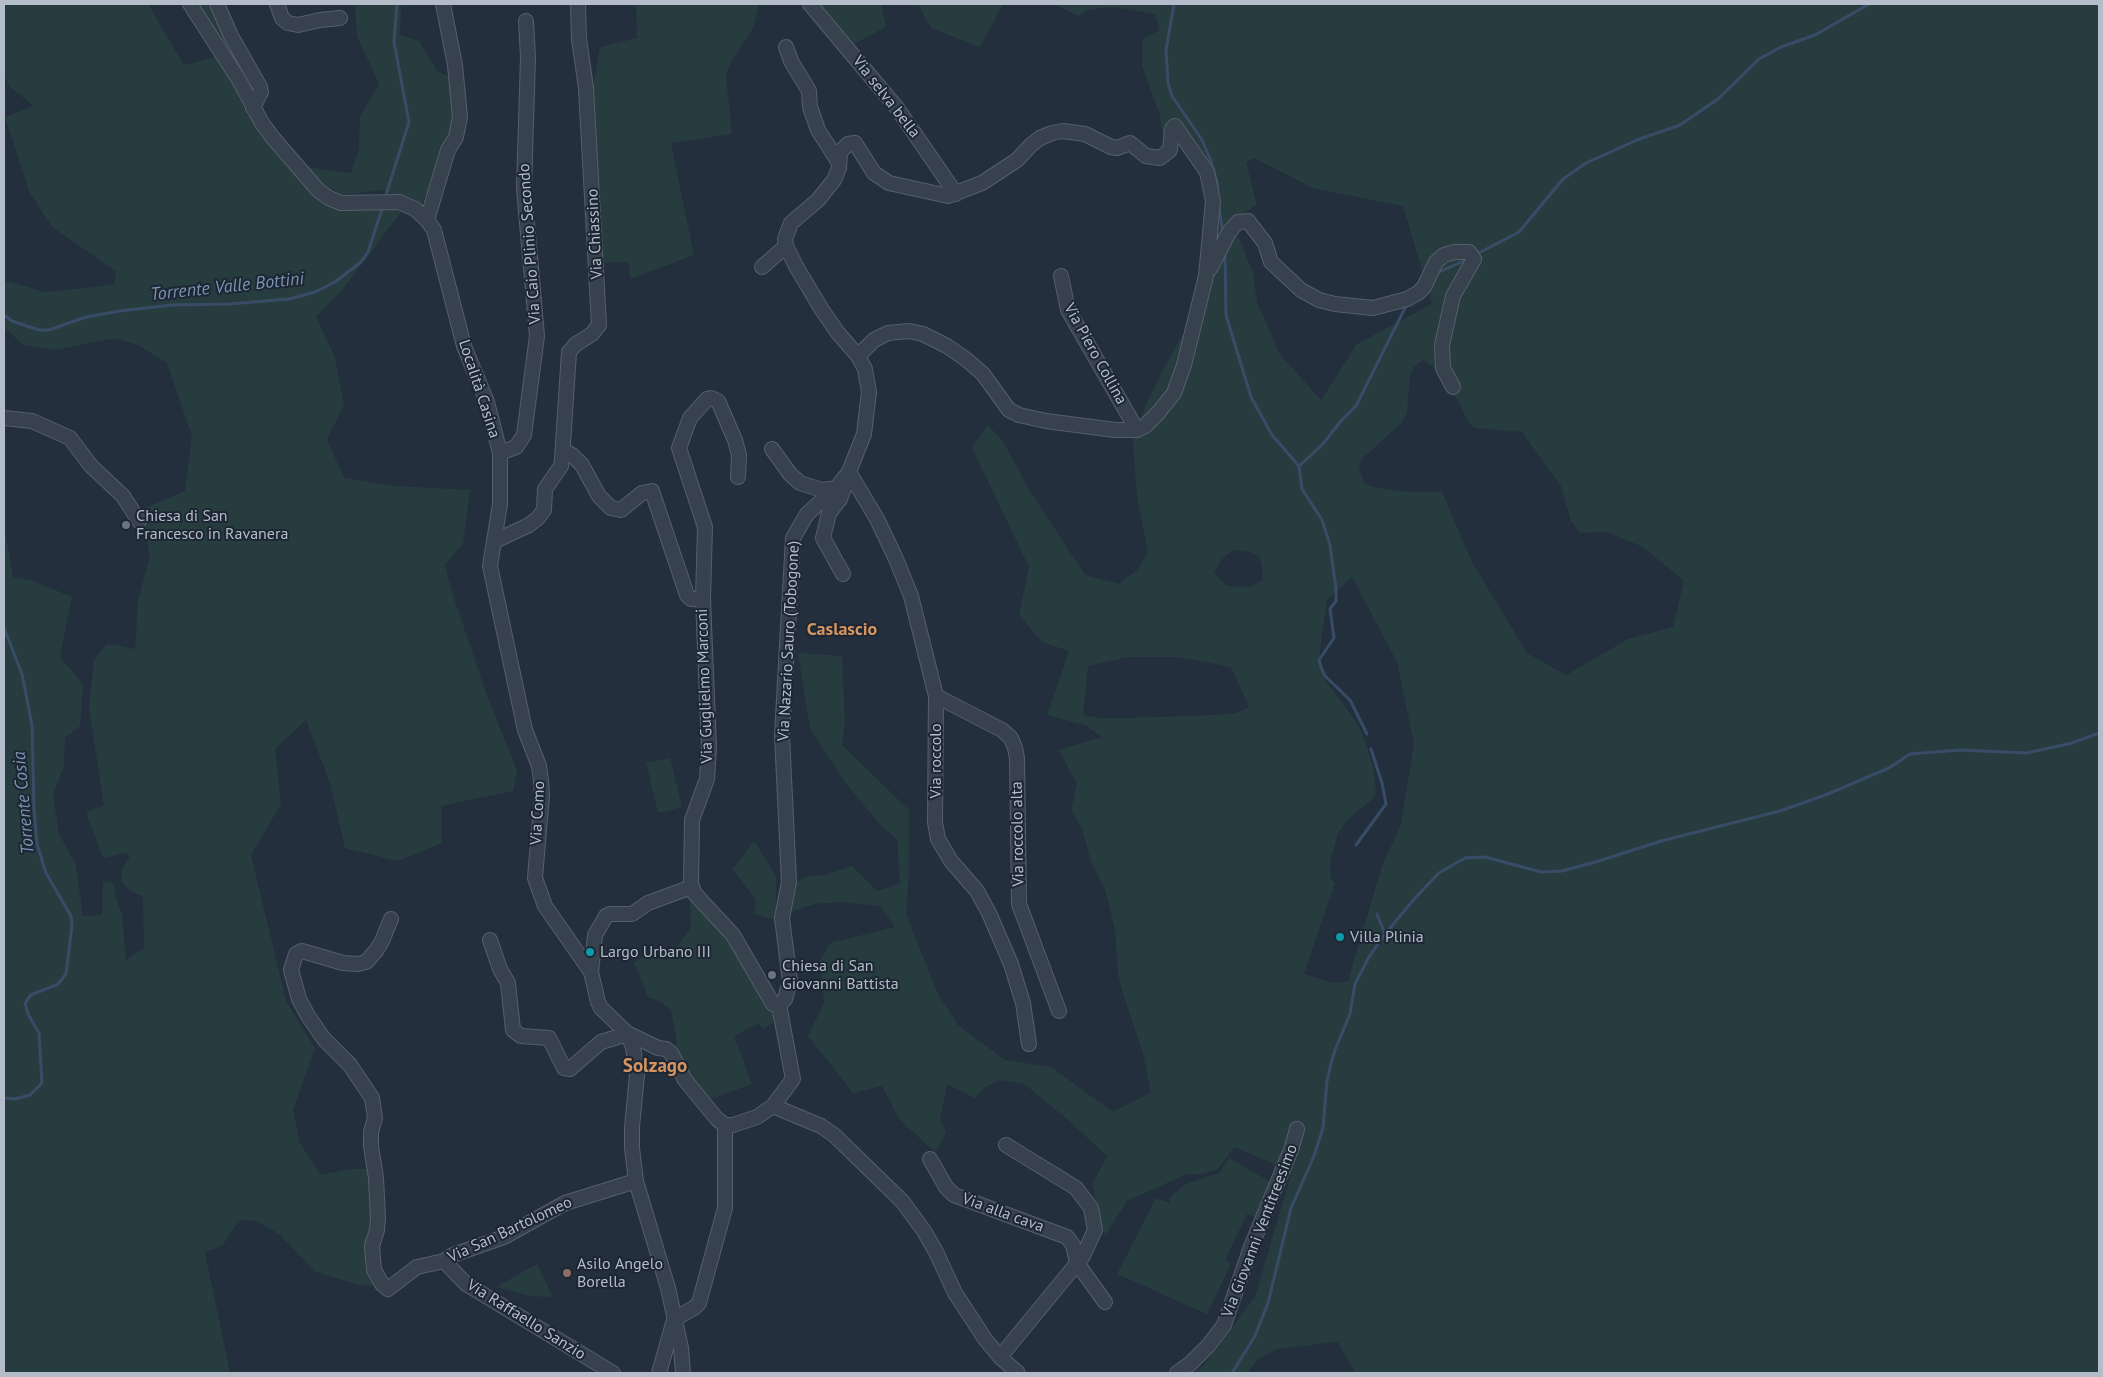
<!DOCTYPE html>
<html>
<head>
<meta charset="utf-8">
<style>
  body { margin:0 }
  #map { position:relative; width:2103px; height:1377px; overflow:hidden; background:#242f3e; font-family:"PT Sans",sans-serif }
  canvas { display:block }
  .frame { position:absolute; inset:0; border:5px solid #b4bcc9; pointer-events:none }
</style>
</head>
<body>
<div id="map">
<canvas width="2103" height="1377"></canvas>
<div class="frame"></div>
</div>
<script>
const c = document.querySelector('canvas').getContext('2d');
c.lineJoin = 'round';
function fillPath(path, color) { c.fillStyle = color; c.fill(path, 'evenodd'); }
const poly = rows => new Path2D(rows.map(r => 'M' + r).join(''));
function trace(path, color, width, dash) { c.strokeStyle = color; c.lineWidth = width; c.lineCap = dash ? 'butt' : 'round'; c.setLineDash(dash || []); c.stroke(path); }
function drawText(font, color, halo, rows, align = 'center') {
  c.font = font + ' "PT Sans",sans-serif'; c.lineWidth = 4; c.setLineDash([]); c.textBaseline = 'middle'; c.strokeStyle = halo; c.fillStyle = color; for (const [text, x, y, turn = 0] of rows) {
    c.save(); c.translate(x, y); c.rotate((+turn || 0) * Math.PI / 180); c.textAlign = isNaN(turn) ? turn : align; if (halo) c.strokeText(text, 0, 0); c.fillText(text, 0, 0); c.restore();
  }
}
fillPath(poly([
  [4,4,148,4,184,65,219,56,244,108,287,166,293,172,299,170,326,200,380,206,401,212,343,289,316,317,334,355,344,405,327,439,344,478,395,486,470,490,463,544,445,564,451,589,486,693,517,771,513,791,441,806,442,843,398,861,345,848,330,783,306,720,275,749,281,804,251,855,286,1001,315,1048,293,1110,300,1143,321,1175,349,1169,368,1169,372,1213,365,1246,365,1265,368,1277,374,1286,359,1285,316,1272,280,1235,257,1221,242,1220,236,1225,222,1246,205,1252,230,1373,4,1373,4,526,13,577,31,580,72,597,60,657,83,684,80,726,65,738,64,766,53,794,59,834,76,865,83,916,102,915,103,882,109,882,114,884,116,899,122,913,126,960,144,948,143,896,132,892,122,883,121,871,130,856,126,853,103,858,86,812,104,806,89,708,94,660,107,644,135,649,138,600,150,557,141,510,185,491,192,436,167,363,140,346,115,338,55,350,23,345,4,327,4,284,7,281,45,292,114,285,116,271,52,227,29,191,5,117,34,106,10,87,4,75],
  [193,4,211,4,227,46,235,59,232,61],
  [355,4,401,4,400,35,419,41,437,71,451,77,455,127,434,189,428,191,421,204,381,190,344,195,319,182,305,167,351,173,359,149,360,117,379,84,357,36],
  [636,4,759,4,753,28,730,64,726,76,732,134,671,143,694,255,630,279,629,262,604,263,591,99,600,47,637,38],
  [818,4,881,4,886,27,854,44],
  [918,4,1003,4,980,47,931,28],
  [1054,4,2099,4,2099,1373,1354,1373,1355,1371,1337,1342,1276,1349,1257,1360,1247,1373,1193,1373,1204,1365,1255,1297,1291,1175,1270,1162,1234,1147,1218,1169,1202,1174,1187,1174,1127,1201,1105,1235,1096,1207,1093,1183,1107,1156,1066,1118,1023,1083,999,1080,985,1087,975,1098,947,1084,940,1119,946,1133,935,1152,899,1119,882,1086,853,1093,808,1036,824,1003,820,961,830,943,895,927,880,906,842,902,814,904,791,912,794,884,808,876,826,875,852,866,877,891,900,883,897,839,882,827,844,781,810,728,798,653,842,656,845,721,842,745,909,810,909,876,906,914,938,994,958,1025,1005,1060,1051,1067,1113,1112,1151,1093,1143,1053,1121,987,1118,974,1115,929,1105,889,1091,862,1082,828,1071,811,1077,784,1059,750,1102,737,1085,725,1047,715,1069,651,1042,642,1019,615,1029,567,972,448,988,425,1002,440,1030,491,1085,575,1119,584,1137,570,1148,552,1137,498,1133,441,1135,429,1163,369,1185,331,1193,311,1215,228,1201,157,1168,135,1162,134,1160,115,1142,66,1143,39,1159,30,1155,14,1113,7,1087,10,1078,16],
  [1254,158,1313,188,1403,206,1432,304,1357,344,1321,400,1279,353,1257,302,1253,273,1232,220,1257,205,1246,163],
  [1423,360,1432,366,1446,382,1459,402,1467,420,1475,428,1522,432,1561,486,1571,521,1580,533,1607,532,1643,547,1684,581,1673,627,1628,639,1566,675,1527,653,1473,564,1442,492,1409,492,1372,487,1364,482,1359,467,1362,459,1402,422,1407,413,1410,376,1414,367],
  [1235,550,1250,552,1259,557,1262,565,1263,580,1251,587,1227,586,1214,573,1219,563,1227,554],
  [1352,577,1397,662,1414,744,1401,824,1382,866,1348,981,1333,983,1304,974,1335,883,1331,879,1330,862,1338,833,1348,819,1374,798,1376,791,1373,766,1361,730,1342,702,1324,679,1320,660,1320,650,1327,600],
  [1129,657,1179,657,1231,667,1249,707,1236,713,1213,715,1130,718,1100,718,1083,715,1088,666],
  [670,758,682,807,658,813,646,763],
  [754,841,776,876,776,920,754,914,756,900,733,869],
  [690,895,731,937,777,1020,763,1029,758,1023,734,1036,752,1084,708,1100,683,1069,671,1047,677,1043,671,1010,658,1000,648,997,634,962,643,957,667,960,691,928],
  [1229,1158,1274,1184,1259,1218,1247,1214,1225,1260,1231,1264,1207,1314,1117,1274,1156,1198,1169,1203,1171,1196,1186,1184,1219,1173],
  [537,1264,553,1297,529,1296,496,1287]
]), '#263c3f');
trace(poly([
  [1174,4,1166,50,1168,83,1172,96,1202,140,1211,161,1217,182,1218,192],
  [385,198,409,122,394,42,397,4],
  [1219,208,1223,232],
  [1225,253,1226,315,1247,384,1251,397,1272,435,1299,466],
  [1475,255,1519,232,1563,179,1586,163,1637,140,1680,125,1718,99,1759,59,1781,47,1815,35,1869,4],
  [1437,273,1470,258],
  [4,315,12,321,39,330,49,330,86,317,120,311,172,305,229,304,289,299,315,292,335,282,361,262,368,252,383,206],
  [4,628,22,674,32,725,34,808,37,844,46,873,71,916,72,925,66,974,58,984,31,995,25,1003,28,1014,39,1033,42,1083,30,1095,15,1099,4,1098],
  [1367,734,1350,700,1325,676,1321,667,1319,660,1334,638,1330,609,1336,601,1336,589,1330,545,1322,520,1302,489,1299,466,1322,445,1341,421,1356,406,1407,304],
  [1356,845,1386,804,1382,783,1371,749],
  [1377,914,1385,934],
  [1232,1373,1255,1336,1268,1303,1291,1208,1314,1156,1323,1128,1327,1081,1331,1064,1335,1050,1350,1014,1355,984,1369,957,1385,934,1416,897,1439,873,1465,858,1485,857,1541,872,1562,871,1599,861,1661,841,1780,811,1828,794,1889,768,1910,754,1960,750,2027,753,2072,743,2099,733]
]), '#394c67', 3);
const minor = poly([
  [190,4,239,80,262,123,273,138,318,190,329,198,341,203,399,202,415,209,427,220,434,230,464,346,487,402,500,453,500,504,490,566,525,730,539,766,541,781,542,795,535,878,545,906,591,972,598,1002,601,1008,627,1033,633,1047,637,1075,632,1127,632,1148,636,1181,668,1288,681,1348,683,1373],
  [217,4,231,36,260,87,261,92,253,108],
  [277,4,282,18,288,23,298,25,320,20,340,18],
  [810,4,897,108,956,194],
  [786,47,791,61,809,91,810,107,818,130,839,163],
  [427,220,448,150,456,137,460,117,455,65,443,4],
  [762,267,786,246],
  [1210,269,1229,232,1238,222,1248,221,1265,243,1271,262,1301,290,1319,300,1335,304,1373,308,1407,299,1418,293,1424,287,1436,262,1444,255,1455,252,1469,252,1474,259,1453,296,1442,345,1443,368,1453,387],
  [1061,276,1068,310,1137,430],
  [4,418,32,421,70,438,91,466,123,496,139,521],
  [772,449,790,474,800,483,822,490,837,488],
  [563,450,572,455,582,465,599,496,611,508,621,510,642,493,652,491,687,595,691,599,703,599],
  [500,453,516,447,524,435,537,336,524,189,528,57,526,21],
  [849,472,877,519,896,559,911,596,936,696,935,822,938,839,951,861,977,891,989,913,1011,964,1023,1003,1029,1044],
  [738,477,739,455,735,440,718,401,711,398,707,399,690,418,679,448,705,527,703,599,709,747,707,779,692,820,691,884,695,894,733,935,773,1004,779,1005],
  [495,541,529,525,538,518,544,510,545,489,561,466,562,459,569,352,576,344,592,334,599,325,586,88,579,39,578,4],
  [843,574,823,538,829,513,840,499,847,480],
  [936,696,1002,730,1011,738,1015,748,1017,758,1019,904,1059,1011],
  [391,919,382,941,376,951,366,962,358,964,343,963,302,951,296,954,291,970,299,999,308,1016,324,1039,350,1065,372,1098,375,1118,371,1132,371,1146,376,1178,378,1218,377,1230,372,1246,374,1270,382,1284,388,1289,417,1267,444,1261,453,1255,504,1237,565,1203,636,1181],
  [490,940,500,969,508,983,513,1030,521,1036,549,1038,564,1068,570,1069,601,1042,621,1036,627,1033],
  [591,972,595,935,606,916,610,914,632,914,648,903,686,889,693,890],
  [779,1005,785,999,790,981,782,918,789,882,782,735,793,538,807,514,837,487,849,472,864,434,869,392,865,369,858,356,874,340,888,333,909,331,923,334,947,346,967,360,983,374,1009,410,1019,415,1046,421,1115,430,1137,430,1145,426,1158,413,1174,393,1184,365,1206,276,1213,201,1207,172,1175,126,1172,129,1170,150,1160,158,1146,156,1130,143,1117,148,1111,147,1085,134,1063,131,1052,133,1040,138,1031,145,1017,160,982,183,948,196,889,183,874,173,855,143,848,144,840,152,839,168,834,180,818,200,791,223,785,239,786,246,797,268,822,310,838,333,858,356],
  [627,1033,658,1048,666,1049,671,1053,685,1080,717,1119,725,1125,733,1125,757,1117,773,1106,821,1126,834,1135,902,1201,924,1231,936,1252,955,1293,985,1339,1000,1357,1018,1373],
  [773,1106,793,1079,779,1005],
  [930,1159,946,1187,954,1195,1067,1237,1073,1245,1077,1263,1105,1302],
  [444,1261,466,1284,613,1373],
  [674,1319,694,1308,699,1303,725,1208,725,1125],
  [1000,1357,1083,1256,1095,1230,1091,1208,1076,1188,1006,1145],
  [659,1373,674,1320],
  [1177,1373,1191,1363,1208,1346,1224,1325,1251,1247,1292,1147,1297,1129]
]);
trace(minor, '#565f6c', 16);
trace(minor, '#38414e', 14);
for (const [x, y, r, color] of [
  [126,525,5,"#6b7280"],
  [1340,937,5,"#0f9aa8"],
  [590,952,5,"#0f9aa8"],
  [772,975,5,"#6b7280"],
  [567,1273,5,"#8d6e63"]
]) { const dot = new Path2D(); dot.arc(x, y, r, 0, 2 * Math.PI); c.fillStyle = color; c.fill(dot); trace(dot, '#1d2633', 2); }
drawText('16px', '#b4bcc9', '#1d2633', [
  ["Via selva bella",886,97,52],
  ["Via Chiassino",595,234,-93],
  ["Via Caio Plinio Secondo",530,244,-94],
  ["Via Piero Collina",1095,354,61],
  ["Località Casina",479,389,72],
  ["Via Nazario Sauro (Tobogone)",789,641,-87],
  ["Via Guglielmo Marconi",705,686,-92],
  ["Via roccolo",936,761,-90],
  ["Via Como",538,813,-87],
  ["Via roccolo alta",1018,834,-91],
  ["Via alla cava",1003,1213,20],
  ["Via San Bartolomeo",510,1230,-25],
  ["Via Giovanni Ventitreesimo",1260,1231,-69],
  ["Via Raffaello Sanzio",526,1320,32]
]);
drawText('16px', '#b4bcc9', '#1d2633', [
  ["Chiesa di San",136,516],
  ["Francesco in Ravanera",136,534],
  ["Villa Plinia",1350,937],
  ["Largo Urbano III",600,952],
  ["Chiesa di San",782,966],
  ["Giovanni Battista",782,984],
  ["Asilo Angelo",577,1264],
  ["Borella",577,1282]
], 'left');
drawText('italic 18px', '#7c92b1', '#1d2633', [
  ["Torrente Valle Bottini",227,287,-6],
  ["Torrente Cosia",24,803,-95]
]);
drawText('bold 18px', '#d59563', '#1d2633', [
  ["Caslascio",842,630]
]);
drawText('bold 19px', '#d59563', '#1d2633', [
  ["Solzago",655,1067]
]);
</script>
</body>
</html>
